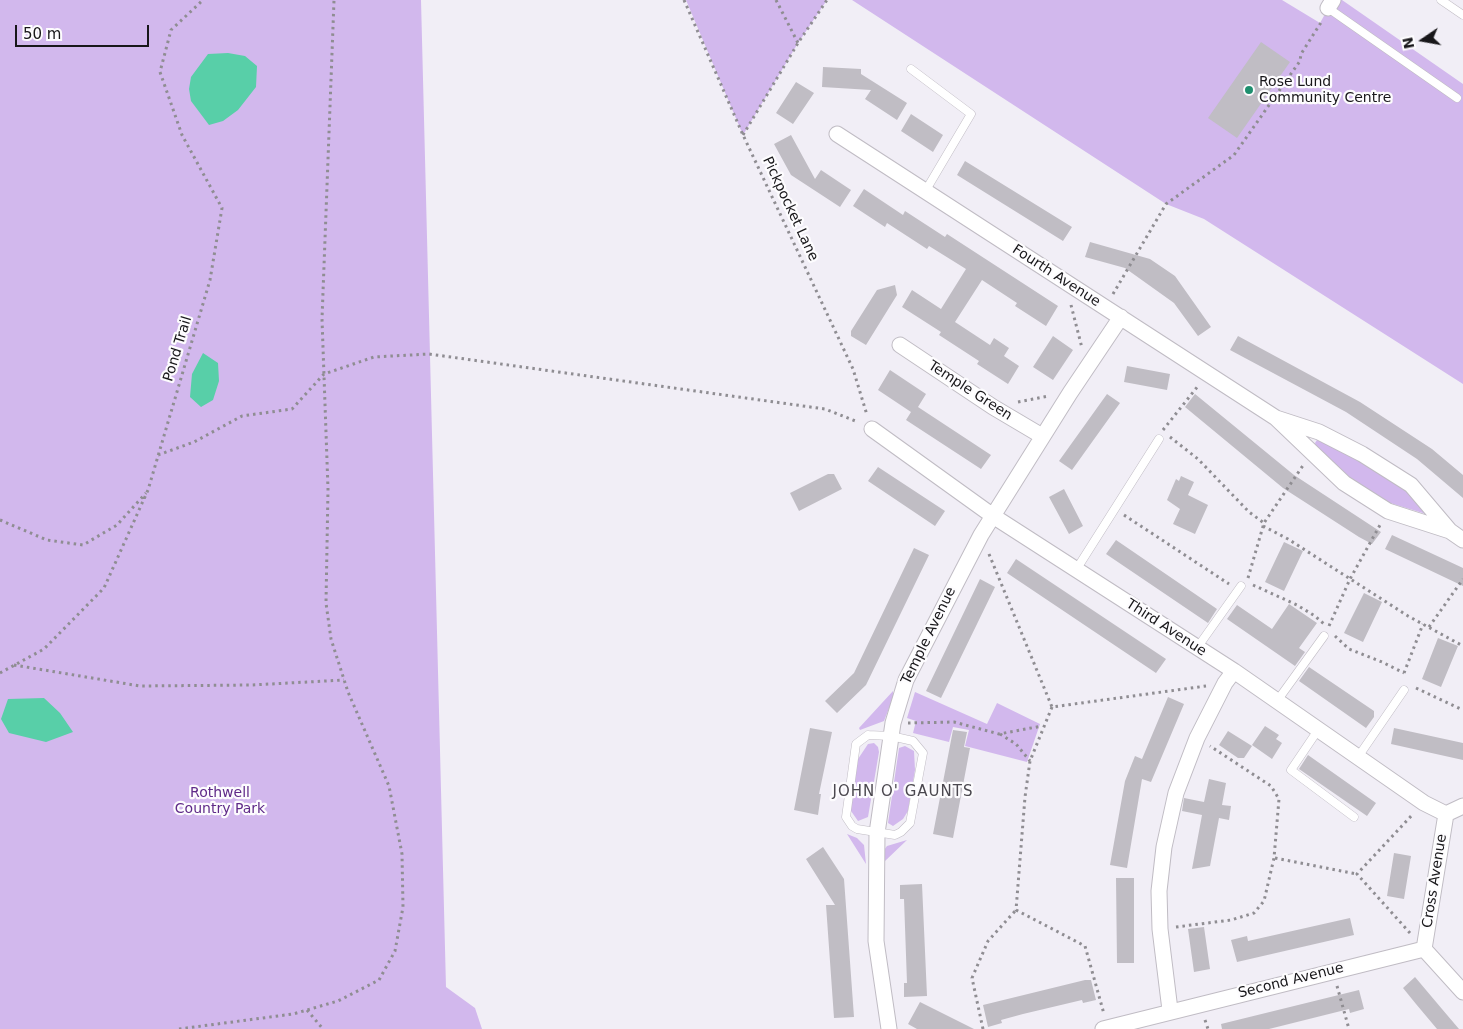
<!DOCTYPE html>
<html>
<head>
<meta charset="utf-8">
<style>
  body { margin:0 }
  #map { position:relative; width:1463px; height:1029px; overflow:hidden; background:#f1eef6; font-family:"DejaVu Sans",sans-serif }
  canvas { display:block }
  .north { position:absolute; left:1398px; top:15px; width:50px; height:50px; -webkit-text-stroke:4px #fdfcfe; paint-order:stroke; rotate:258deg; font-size:14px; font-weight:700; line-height:20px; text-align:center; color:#18171a }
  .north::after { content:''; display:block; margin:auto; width:18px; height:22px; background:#18171a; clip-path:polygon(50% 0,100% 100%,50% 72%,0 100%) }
  .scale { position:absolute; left:15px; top:25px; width:134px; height:22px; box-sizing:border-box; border:2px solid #18171a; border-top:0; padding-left:6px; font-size:15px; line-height:18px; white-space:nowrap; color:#18171a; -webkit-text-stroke:4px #fdfcfe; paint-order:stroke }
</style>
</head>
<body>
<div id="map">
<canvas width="1463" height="1029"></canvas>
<div class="north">N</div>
<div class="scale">50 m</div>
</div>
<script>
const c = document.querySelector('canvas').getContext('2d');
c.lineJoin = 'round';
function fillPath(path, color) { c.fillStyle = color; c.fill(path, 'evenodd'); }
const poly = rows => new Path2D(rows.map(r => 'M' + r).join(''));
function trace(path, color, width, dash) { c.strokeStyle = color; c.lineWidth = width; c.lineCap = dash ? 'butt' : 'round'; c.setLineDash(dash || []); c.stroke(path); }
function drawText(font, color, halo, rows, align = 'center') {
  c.font = font + ' "DejaVu Sans",sans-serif'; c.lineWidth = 4.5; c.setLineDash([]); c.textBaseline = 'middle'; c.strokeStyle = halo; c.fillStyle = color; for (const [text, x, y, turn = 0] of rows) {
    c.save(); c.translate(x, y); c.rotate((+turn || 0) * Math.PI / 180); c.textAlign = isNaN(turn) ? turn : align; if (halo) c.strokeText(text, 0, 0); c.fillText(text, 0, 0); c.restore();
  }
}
fillPath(poly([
  [0,0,421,0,446,987,475,1008,482,1029,0,1029],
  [686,0,827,0,798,43,743,135],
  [852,0,1282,0,1320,23,1333,0,1342,0,1463,84,1463,384,1204,219,1166,204],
  [1317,440,1348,453,1409,490,1426,514,1390,503,1344,475,1316,446,1315,443],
  [893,691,893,698,884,721,860,730,859,728],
  [915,692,987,724,997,703,1040,724,1027,762,965,746,969,730,953,727,949,742,913,733,916,721,907,718],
  [874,743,878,747,879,752,868,817,858,821,851,811,851,804,858,759,868,744],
  [905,746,914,751,915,770,908,811,903,819,893,826,888,823,899,748],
  [847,834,857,838,864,845,866,864],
  [907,840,884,862,884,850,887,846]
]), '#d2b8ed');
fillPath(poly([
  [228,53,245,56,257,66,256,87,238,110,223,121,209,125,191,101,189,89,191,77,208,54],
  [203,353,218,363,219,381,213,400,201,407,190,397,192,374],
  [44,698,60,713,73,732,46,742,9,733,1,719,8,699]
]), '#58cfa8');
fillPath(poly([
  [1261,42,1290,62,1237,138,1208,118],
  [823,67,861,69,861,74,907,103,897,120,865,99,871,90,822,87],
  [796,82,814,93,793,124,776,113],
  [911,114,943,135,933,152,901,131],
  [791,135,815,179,821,170,851,190,840,207,791,175,774,144],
  [965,161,1072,227,1063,241,957,175],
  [864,189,903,215,905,211,945,237,947,234,1058,306,1046,326,1015,306,1017,303,982,280,955,322,990,345,994,338,1009,348,1004,356,1019,366,1008,384,977,364,979,361,939,335,941,332,902,307,912,290,941,309,966,269,929,246,927,249,887,223,885,227,853,206],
  [1090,242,1150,259,1175,276,1211,327,1198,336,1174,303,1125,268,1085,257],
  [895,285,897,295,866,345,851,336,851,331,877,290],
  [1053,336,1073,350,1053,380,1033,367],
  [1238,336,1360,402,1432,449,1463,475,1463,498,1417,459,1346,412,1230,350],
  [1127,366,1170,374,1167,390,1124,382],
  [890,370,926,394,918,407,991,455,981,469,906,420,911,412,878,390],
  [1107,394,1120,403,1072,470,1059,461],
  [1195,394,1294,475,1381,532,1372,544,1359,537,1283,488,1185,407],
  [878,467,945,511,935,526,868,481],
  [828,474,834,474,842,489,799,511,790,493],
  [1181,476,1194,482,1188,495,1208,505,1195,534,1173,524,1180,509,1167,500,1176,479,1179,481],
  [1064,489,1083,526,1069,534,1049,497],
  [1392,535,1463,568,1463,586,1385,549],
  [1116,540,1217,609,1208,623,1106,554],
  [1284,542,1303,551,1284,591,1265,582],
  [914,548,929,555,866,685,837,713,825,701,854,673],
  [1016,559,1166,659,1156,673,1007,573],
  [980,579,995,587,941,698,926,691],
  [1364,593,1382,602,1363,642,1344,633],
  [1289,604,1317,623,1299,648,1305,652,1295,666,1227,619,1237,605,1272,629],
  [1438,638,1458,646,1441,687,1422,679],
  [1309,667,1374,711,1374,717,1366,728,1299,681],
  [1168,697,1184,704,1151,782,1142,779,1127,868,1110,865,1125,781,1135,756,1142,759],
  [1265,726,1279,735,1276,739,1282,743,1272,759,1252,745],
  [810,728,832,732,819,794,821,794,818,815,794,810],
  [1394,728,1463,743,1463,760,1391,744],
  [953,730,967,732,964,747,970,748,953,838,933,834],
  [1228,731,1252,746,1244,758,1238,758,1219,745],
  [1308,755,1376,803,1367,816,1299,769],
  [1209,779,1226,783,1222,805,1231,806,1229,820,1219,818,1210,866,1192,869,1202,815,1182,811,1184,798,1204,802],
  [823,847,844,879,854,1017,834,1018,826,905,835,905,806,859],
  [1394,853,1411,856,1404,899,1387,896],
  [1116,878,1134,878,1134,963,1117,963],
  [922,884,927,996,904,997,904,983,907,983,904,899,900,899,900,885],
  [1350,918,1354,935,1237,962,1231,940,1247,936,1248,941],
  [1204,927,1210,969,1194,972,1188,929],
  [1415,977,1442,1009,1459,1029,1437,1029,1416,1004,1403,988],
  [1085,980,1091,980,1096,1000,1083,1003,1082,1000,1023,1014,1001,1020,1002,1023,988,1027,983,1005],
  [1359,990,1364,1009,1350,1013,1349,1009,1269,1029,1222,1029,1221,1024],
  [920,1002,974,1029,917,1029,908,1024]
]), '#c0bdc4');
const service = poly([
  [1441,0,1463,15],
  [1328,8,1457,98],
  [911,69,971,114,926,190],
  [1076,570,1159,439],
  [1197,648,1241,586],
  [1277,701,1324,636],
  [1318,730,1291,770,1354,817],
  [868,735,891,736,913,741,923,753,910,823,901,832,895,835,857,829,852,826,846,817,856,744,868,735],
  [1358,757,1404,690]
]);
const minor = poly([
  [1328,8,1333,0],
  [837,134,1276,418,1344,483,1388,511,1450,531,1411,485,1362,454,1319,432,1276,418],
  [900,345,993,407,1042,436],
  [872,429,993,516,1234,671,1424,803,1446,814,1463,806],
  [1450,531,1463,540],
  [1424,949,1446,814],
  [1170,1010,1160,929,1159,891,1164,847,1176,793,1197,738,1225,683,1234,671],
  [889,1029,876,941,877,833,893,723,906,680,981,535,1070,393,1121,317],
  [1103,1029,1424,949,1463,992]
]);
trace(service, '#c0bcc4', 9);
trace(minor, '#c0bcc4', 17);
trace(poly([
  [684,0,743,135,853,369,867,415],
  [776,0,798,43],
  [743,135,798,43,827,0],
  [1113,294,1166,204,1234,155,1300,61,1301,54,1322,21],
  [1071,305,1082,348],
  [1018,402,1049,396],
  [1163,430,1198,386],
  [1170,437,1198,459,1249,512,1264,523],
  [158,455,194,442,242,416,292,409,324,374,374,357,429,354,825,409,858,422],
  [1124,515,1229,584],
  [0,520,47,540,83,545,117,525,146,493],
  [1263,526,1288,539,1408,616,1463,646],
  [989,554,1052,707,1206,686],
  [1248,578,1264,523,1304,464],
  [1253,585,1297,605,1315,616,1324,624],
  [1329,626,1350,579,1380,525],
  [1429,627,1463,579],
  [1335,636,1349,649,1382,662,1404,673],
  [14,665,140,686,252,685,344,680],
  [0,673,44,649,104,588,148,490,210,280,222,208,182,135,160,72,171,30,203,0],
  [1404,673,1423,624],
  [1416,688,1463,710],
  [1052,707,1030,761,1025,797,1016,910,1085,946,1104,1014],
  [908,723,954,722,999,734,1042,726],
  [1000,734,1016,744,1030,761],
  [1275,858,1357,874],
  [1176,927,1231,920,1254,913,1264,901,1274,858,1279,799,1271,786,1210,746],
  [1410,933,1357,874,1413,814],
  [1337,986,1349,1029],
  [307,1010,323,1029],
  [1205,1020,1208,1029],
  [179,1029,293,1014,338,1001,379,980,395,951,403,907,402,854,389,786,348,692,331,639,326,603,328,489,322,319,334,0],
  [983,1029,972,978,988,941,1016,910]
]), '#8f8d92', 3, [2.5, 4]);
trace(service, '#fff', 8);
trace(minor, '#fff', 15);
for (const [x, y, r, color] of [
  [1249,90,5,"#1f8f6f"]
]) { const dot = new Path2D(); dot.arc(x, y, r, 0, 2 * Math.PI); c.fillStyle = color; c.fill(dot); trace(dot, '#fdfcfe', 2); }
drawText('14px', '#18171a', '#fdfcfe', [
  ["Rose Lund",1259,82],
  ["Community Centre",1259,98]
], 'left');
drawText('14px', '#18171a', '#fdfcfe', [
  ["Pickpocket Lane",790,209,65],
  ["Fourth Avenue",1056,276,33],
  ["Pond Trail",178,349,-73],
  ["Temple Green",970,391,33],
  ["Third Avenue",1166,628,33],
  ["Temple Avenue",929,636,-64],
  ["Cross Avenue",1435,881,-81],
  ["Second Avenue",1291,981,-14]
]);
drawText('14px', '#5f2a88', '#fdfcfe', [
  ["Rothwell",220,793],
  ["Country Park",220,809]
]);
c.letterSpacing = '1px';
drawText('15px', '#4b484f', '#fdfcfe', [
  ["JOHN O' GAUNTS",903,792]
]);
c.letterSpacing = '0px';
</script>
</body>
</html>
